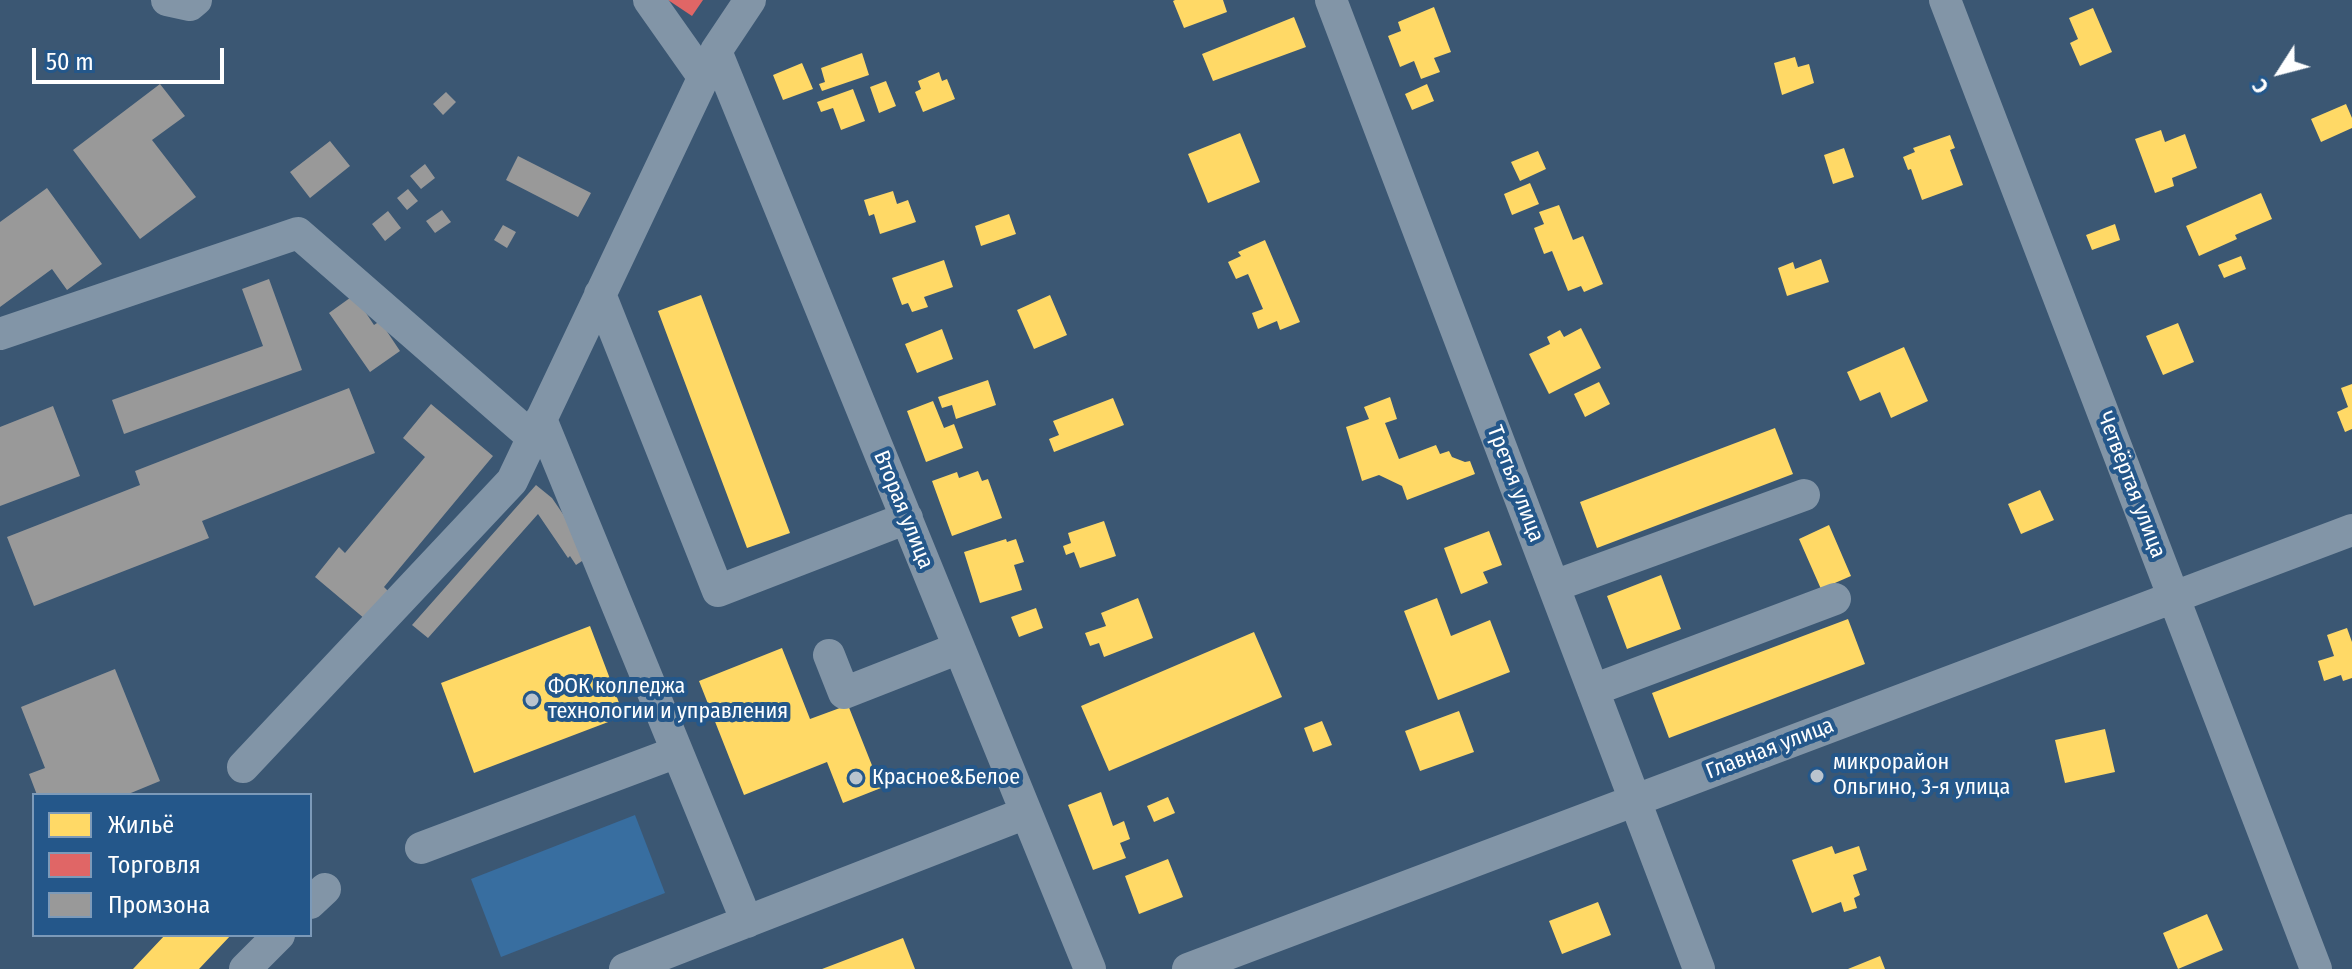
<!DOCTYPE html>
<html>
<head>
<meta charset="utf-8">
<style>
  body { margin:0 }
  #map { position:relative; width:2352px; height:969px; overflow:hidden; background:#3b5773; font-family:"Fira Sans Condensed",sans-serif }
  canvas { display:block }
  .legend { position:absolute; left:32px; top:793px; width:280px; height:144px; box-sizing:border-box; background:#24578a; border:2px solid #7c9ab9; margin:0; padding:10px 14px; list-style:none; font-size:24px; color:#fff }
  .legend li { display:flex; align-items:center; gap:16px; height:40px }
  .legend b { width:40px; border:2px solid #7c9ab9 }
  .north { position:absolute; left:2240px; top:32px; width:80px; height:80px; -webkit-text-stroke:6px #24578a; paint-order:stroke; rotate:234deg; font-size:22px; font-weight:700; line-height:32px; text-align:center; color:#fff }
  .north::after { content:''; display:block; margin:auto; width:28px; height:36px; background:#fff; clip-path:polygon(50% 0,100% 100%,50% 72%,0 100%) }
  .scale { position:absolute; left:32px; top:48px; width:192px; height:36px; box-sizing:border-box; border:4px solid #fff; border-top:0; padding-left:10px; font-size:24px; line-height:28px; white-space:nowrap; color:#fff; -webkit-text-stroke:6px #24578a; paint-order:stroke }
</style>
</head>
<body>
<div id="map">
<canvas width="2352" height="969"></canvas>
<ul class="legend">
<li><b style="height:22px;background:#ffd966"></b>Жильё</li>
<li><b style="height:22px;background:#e06666"></b>Торговля</li>
<li><b style="height:22px;background:#999"></b>Промзона</li>
</ul>
<div class="north">С</div>
<div class="scale">50 m</div>
</div>
<script>
const c = document.querySelector('canvas').getContext('2d');
c.lineJoin = 'round';
function fillPath(path, color) { c.fillStyle = color; c.fill(path, 'evenodd'); }
const poly = rows => new Path2D(rows.map(r => 'M' + r).join(''));
function trace(path, color, width, dash) { c.strokeStyle = color; c.lineWidth = width; c.lineCap = dash ? 'butt' : 'round'; c.setLineDash(dash || []); c.stroke(path); }
function drawText(font, color, halo, rows, align = 'center') {
  c.font = font + ' "Fira Sans Condensed",sans-serif'; c.lineWidth = 8; c.setLineDash([]); c.textBaseline = 'middle'; c.strokeStyle = halo; c.fillStyle = color; for (const [text, x, y, turn = 0] of rows) {
    c.save(); c.translate(x, y); c.rotate((+turn || 0) * Math.PI / 180); c.textAlign = isNaN(turn) ? turn : align; if (halo) c.strokeText(text, 0, 0); c.fillText(text, 0, 0); c.restore();
  }
}
fillPath(poly([
  [635,815,665,893,501,957,471,879]
]), '#386ea0');
fillPath(poly([
  [1175,0,1223,0,1227,12,1184,28,1173,1],
  [1434,7,1451,52,1434,58,1440,72,1421,79,1414,61,1400,67,1388,36,1401,31,1398,22],
  [2093,8,2112,52,2080,66,2070,43,2078,39,2069,18],
  [1294,17,1306,47,1213,81,1202,54],
  [862,53,869,75,822,91,819,84,825,82,821,68],
  [1795,57,1798,67,1809,64,1814,83,1782,95,1774,63],
  [802,63,813,89,783,100,773,75],
  [939,72,942,81,947,79,955,99,923,112,915,92,921,89,918,81],
  [886,81,896,106,879,113,870,87],
  [1427,84,1434,101,1412,110,1405,94],
  [853,89,865,121,841,130,833,108,821,112,817,102],
  [2346,104,2352,118,2352,128,2321,142,2311,119],
  [2161,130,2165,142,2185,134,2197,168,2172,178,2174,186,2155,193,2135,139],
  [1240,133,1260,182,1208,203,1188,154],
  [1950,135,1955,148,1950,150,1963,185,1922,200,1911,169,1908,170,1903,157,1915,152,1913,148],
  [1844,148,1854,177,1833,184,1824,155],
  [1538,151,1546,169,1520,181,1511,162],
  [1530,183,1539,204,1512,215,1504,194],
  [893,191,897,204,908,200,916,222,880,234,874,214,869,216,864,200],
  [2261,193,2272,219,2235,235,2237,239,2199,256,2186,226],
  [1559,205,1573,240,1583,236,1603,284,1584,292,1581,286,1568,291,1552,251,1544,254,1534,228,1544,224,1539,212],
  [1009,214,1016,234,981,246,975,226],
  [2115,224,2120,240,2092,250,2086,235],
  [1265,240,1300,322,1280,330,1277,321,1258,329,1252,313,1263,309,1248,274,1236,279,1228,262,1241,256,1238,252],
  [2241,256,2246,269,2224,278,2218,265],
  [1821,259,1829,282,1787,296,1778,268,1793,262,1795,269],
  [944,260,953,287,924,297,928,307,912,312,908,303,902,305,892,278],
  [701,295,790,533,747,548,658,311],
  [1050,295,1067,335,1034,349,1017,310],
  [2178,323,2194,362,2163,375,2146,336],
  [1581,328,1601,368,1549,394,1529,354,1550,344,1547,337,1560,330,1564,337],
  [942,329,953,359,917,373,905,344],
  [1904,347,1928,401,1891,418,1880,392,1860,401,1847,372],
  [988,380,996,405,956,419,952,405,942,408,938,397],
  [1599,382,1610,404,1585,417,1574,394],
  [2352,384,2352,429,2345,432,2337,412,2348,407,2341,388],
  [1390,397,1397,419,1385,423,1399,459,1436,445,1440,454,1449,451,1452,457,1465,462,1470,461,1475,474,1407,500,1402,486,1379,475,1362,481,1346,427,1369,419,1364,407],
  [1113,398,1124,425,1054,452,1049,439,1059,435,1053,421],
  [933,401,944,428,954,424,963,448,926,462,907,411],
  [1775,428,1793,474,1597,548,1580,502],
  [978,471,982,481,988,479,1002,518,952,536,932,481,957,472,959,478],
  [2040,490,2054,520,2021,534,2008,504],
  [1104,521,1116,556,1080,568,1074,552,1066,555,1063,546,1071,543,1068,533],
  [1829,525,1851,576,1821,589,1799,539],
  [1489,531,1502,565,1483,572,1488,583,1461,594,1444,548],
  [1006,539,1007,542,1016,539,1024,562,1014,565,1022,590,980,603,964,552],
  [1661,575,1681,629,1627,649,1607,596],
  [1138,598,1153,638,1104,657,1099,643,1090,646,1085,633,1106,626,1101,613],
  [1437,598,1451,636,1490,620,1510,672,1438,700,1404,611],
  [1036,608,1043,628,1019,637,1011,617],
  [1848,619,1865,664,1669,738,1652,693],
  [590,626,624,716,474,773,441,683],
  [2347,628,2352,642,2352,678,2343,681,2341,675,2324,681,2318,661,2334,656,2327,635],
  [1254,632,1282,697,1109,771,1081,706],
  [782,648,810,719,848,705,881,788,843,803,827,762,744,795,699,681],
  [1459,711,1474,752,1420,771,1405,731],
  [1322,721,1332,745,1313,752,1304,728],
  [2105,729,2115,772,2065,783,2055,740],
  [1101,792,1113,826,1124,821,1130,839,1120,843,1126,858,1093,870,1068,805],
  [1168,797,1175,813,1154,822,1147,806],
  [1832,846,1835,854,1859,846,1867,870,1853,875,1860,895,1854,898,1857,908,1844,912,1841,902,1812,913,1792,860],
  [1168,859,1183,897,1139,914,1125,876],
  [1598,902,1611,935,1562,954,1549,921],
  [2207,914,2223,950,2178,969,2163,933],
  [165,935,231,935,199,969,133,969],
  [903,938,915,969,822,969],
  [1880,956,1885,969,1848,969]
]), '#ffd966');
fillPath(poly([
  [668,0,703,0,692,16]
]), '#e06666');
fillPath(poly([
  [160,84,185,116,152,140,196,197,140,239,73,150],
  [446,92,456,102,443,115,433,104],
  [330,141,350,166,310,198,290,172],
  [518,156,591,193,578,217,506,180],
  [425,164,435,178,421,189,410,176],
  [47,188,102,264,67,290,52,269,0,307,0,222],
  [408,189,418,201,407,210,397,198],
  [442,210,451,222,435,233,426,221],
  [388,211,401,228,385,241,372,224],
  [503,225,516,232,507,248,494,240],
  [269,279,302,370,124,434,112,400,263,346,242,289],
  [354,295,374,325,380,321,400,351,370,372,329,313],
  [349,388,375,453,202,521,209,538,34,606,7,537,140,485,135,471],
  [431,404,493,456,384,587,388,591,365,619,315,577,339,547,345,553,425,457,403,438],
  [53,406,80,476,0,506,0,427],
  [536,485,552,498,591,555,576,565,570,556,568,558,538,514,428,638,412,625],
  [115,669,160,781,126,795,37,795,29,774,45,768,21,707]
]), '#999');
trace(poly([
  [167,0,190,5,196,0],
  [649,0,704,78],
  [1331,0,1699,969],
  [1945,0,2316,969],
  [716,51,1090,969],
  [600,294,718,591,907,518],
  [0,334,298,233,532,437],
  [541,419,747,922],
  [1554,586,1804,495],
  [829,655,844,693,959,648],
  [1593,690,1835,599],
  [243,767,512,481,716,51,750,0],
  [421,848,677,752],
  [310,903,325,889],
  [245,969,279,935],
  [625,969,1026,813],
  [1188,969,2352,530]
]), '#8295a7', 32);
for (const [x, y, r, color] of [
  [532,700,8,"#bac4ce"],
  [1817,776,8,"#bac4ce"],
  [856,778,8,"#bac4ce"]
]) { const dot = new Path2D(); dot.arc(x, y, r, 0, 2 * Math.PI); c.fillStyle = color; c.fill(dot); trace(dot, '#24578a', 3); }
drawText('22px', '#fff', '#24578a', [
  ["Третья улица",1515,484,69],
  ["Четвёртая улица",2131,485,69],
  ["Вторая улица",903,510,68],
  ["Главная улица",1770,749,-21]
]);
drawText('22px', '#fff', '#24578a', [
  ["ФОК колледжа",548,687],
  ["технологии и управления",548,712],
  ["микрорайон",1833,763],
  ["Ольгино, 3-я улица",1833,788],
  ["Красное&Белое",872,778]
], 'left');
</script>
</body>
</html>
